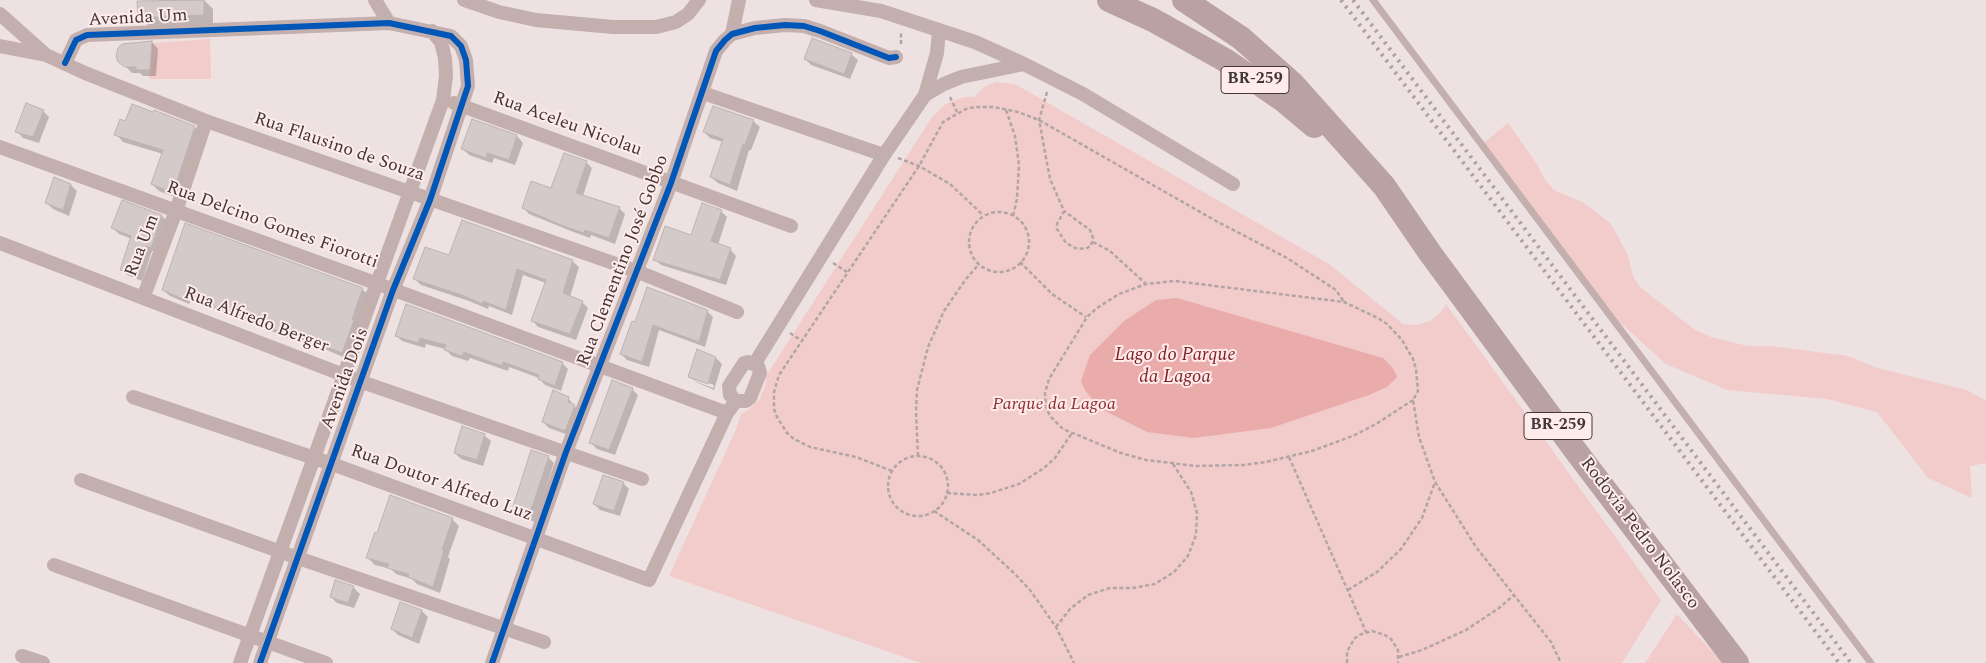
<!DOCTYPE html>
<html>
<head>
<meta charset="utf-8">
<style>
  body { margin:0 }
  canvas { display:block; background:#eee1e1 }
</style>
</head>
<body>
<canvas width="1986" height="663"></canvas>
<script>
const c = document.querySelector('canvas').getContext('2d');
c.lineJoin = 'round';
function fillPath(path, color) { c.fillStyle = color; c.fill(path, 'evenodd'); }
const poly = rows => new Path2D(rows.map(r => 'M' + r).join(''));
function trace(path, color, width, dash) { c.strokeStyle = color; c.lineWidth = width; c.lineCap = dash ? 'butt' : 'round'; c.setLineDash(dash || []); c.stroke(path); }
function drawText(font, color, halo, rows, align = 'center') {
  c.font = font + ' Spectral,serif'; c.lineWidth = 4; c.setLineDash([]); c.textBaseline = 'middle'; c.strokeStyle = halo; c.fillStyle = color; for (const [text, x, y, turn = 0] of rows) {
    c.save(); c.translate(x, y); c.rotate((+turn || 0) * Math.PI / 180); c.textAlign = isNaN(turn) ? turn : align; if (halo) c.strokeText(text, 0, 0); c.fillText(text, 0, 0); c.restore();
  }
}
fillPath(poly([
  [210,39,211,79,149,79,152,43],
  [996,82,1015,84,1329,264,1403,324,1417,325,1430,321,1442,311,1446,304,1661,600,1622,663,921,663,669,576,737,427,741,414,748,410,759,400,766,384,766,376,932,117,946,104,964,97,974,97,984,87],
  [1508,123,1537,164,1545,180,1554,190,1584,203,1611,224,1628,255,1633,276,1640,287,1695,330,1711,337,1748,346,1771,346,1848,356,1877,368,1967,390,1986,401,1986,463,1970,466,1972,498,1928,478,1877,412,1827,399,1727,390,1666,364,1593,298,1480,146],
  [1677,614,1723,663,1645,663]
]), '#f2cccb');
fillPath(poly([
  [1177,298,1383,358,1393,368,1397,377,1387,387,1369,395,1271,428,1194,438,1147,432,1099,408,1085,390,1081,381,1090,355,1124,321,1156,300]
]), '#eaacab');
fillPath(poly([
  [204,0,213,9,213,24,149,27,140,18,139,2],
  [152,42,158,49,156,76,143,76,140,73,132,73,120,61],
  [851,54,858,60,850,79,811,65,805,59],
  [43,111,49,117,39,143,23,138,17,131],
  [473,121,517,136,523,143,515,165,494,158,492,163,469,155,463,149],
  [753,121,760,127,751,150,749,150,737,191,718,183,711,177,723,142,710,138,704,132],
  [126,122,194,127,202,134,180,199,159,191,152,184,163,154,123,142,116,134],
  [586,162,592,168,583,196,619,208,625,214,615,244,591,235,590,238,571,231,529,214,523,207,552,190],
  [55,179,71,185,77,191,69,216,53,209,47,203],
  [122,202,162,216,168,222,157,253,152,251,142,281,127,275,121,269,132,239,119,234,113,228],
  [721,211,727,217,718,245,730,249,736,256,726,285,661,265,655,259,692,237],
  [450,256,572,261,579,267,570,297,582,302,588,308,576,340,538,327,532,320,546,283,523,275,512,315,489,306,488,309,469,301,421,285,415,279],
  [362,289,369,295,348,359,303,340,302,343,191,300,189,304,170,296,163,290],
  [407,305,562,363,568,369,561,391,545,385,539,378,509,367,508,371,470,358,468,361,452,356,445,349,426,344,425,348,402,341,396,335],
  [707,311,713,317,705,347,659,330,649,367,627,360,621,354,635,324],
  [716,358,722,364,714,390,696,382,689,376],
  [695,378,714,385,713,388,695,381],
  [632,389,638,395,615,455,597,449,590,442],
  [568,398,580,413,571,436,549,428,543,422],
  [484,435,491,441,483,466,461,459,455,453],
  [548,457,554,463,535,522,519,516,513,510],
  [623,483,629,489,620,516,600,510,594,504],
  [452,519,459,526,448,557,450,559,440,593,417,584,412,579,396,574,391,569,375,565,368,558],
  [336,582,354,588,360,594,354,608,337,603,331,597],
  [401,604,422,611,428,617,419,644,398,635,392,629]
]), '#0003');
const building = poly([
  [204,0,204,15,138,18,137,1,204,0],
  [812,38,852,53,844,74,804,59,812,38],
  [152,41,150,70,136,70,136,67,125,67,118,62,116,56,118,48,122,44,152,41],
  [26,103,44,110,33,137,15,132,26,103],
  [132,104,153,112,154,110,195,126,173,193,151,184,163,150,114,135,120,119,125,121,132,104],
  [713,106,754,120,745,145,743,144,730,185,710,177,723,139,703,132,713,106],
  [472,119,517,135,509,160,487,153,486,158,461,149,472,119],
  [564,153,587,161,576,193,620,207,609,238,585,230,584,233,563,226,522,208,531,181,551,188,564,153],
  [54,177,71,184,63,210,45,203,54,177],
  [122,200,162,215,151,248,146,246,136,276,120,270,131,236,111,228,122,200],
  [702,203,722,210,711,241,731,248,720,280,653,260,665,226,691,235,702,203],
  [462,220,573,260,563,293,583,301,570,334,531,321,546,280,517,269,506,310,483,301,482,304,462,295,413,279,425,247,449,255,462,220],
  [185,223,363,288,352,319,354,320,342,353,297,335,296,338,184,295,183,299,162,290,185,223],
  [647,287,708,310,699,342,653,325,642,362,620,354,632,321,635,322,647,287],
  [406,304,563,362,555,386,538,379,539,375,503,362,502,366,464,352,462,356,444,350,446,345,420,338,418,343,395,336,406,304],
  [697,349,716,357,708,384,688,377,697,349],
  [612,380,633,388,609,450,589,443,612,380],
  [553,390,569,397,568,402,575,405,565,431,542,422,553,390],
  [462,426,485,434,477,460,454,453,462,426],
  [531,450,549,456,529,516,512,510,531,450],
  [603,475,624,482,614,511,593,504,603,475],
  [390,495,453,518,442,550,444,550,433,587,408,577,409,574,387,568,389,564,366,558,375,532,377,533,390,495],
  [335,580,354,586,348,603,330,597,335,580],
  [400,602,422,610,412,638,391,629,400,602]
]);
fillPath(building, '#d4caca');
trace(building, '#bdb3b2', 1);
trace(poly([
  [901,44,901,32],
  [1047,92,1039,120,1050,179,1064,211,1057,224,1057,229,1066,243,1075,248,1085,249,1091,246,1093,238,1090,230,1064,211],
  [950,97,957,112],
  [1006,110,1015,136,1019,165,1017,199,1013,216],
  [898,158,919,166,950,184,983,215],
  '969 242a30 30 0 1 1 60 0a30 30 0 1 1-60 0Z',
  [1093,242,1110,251,1146,284],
  [1020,262,1052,294,1086,317],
  [833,263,847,272],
  [790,333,802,341],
  [1413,400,1376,424,1355,435,1312,451,1266,462,1243,465,1196,466,1146,460,1121,453,1063,429,1050,416,1046,407,1045,393,1049,379,1087,317,1097,308,1119,294,1146,284,1175,281,1344,302,1378,318,1387,324,1402,340,1413,359,1416,369,1418,391,1413,400,1419,437,1435,482,1476,547,1551,642,1561,663],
  [918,456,916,412,917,390,928,347,944,311,966,279,979,264],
  '888 486a30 30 0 1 1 60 0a30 30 0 1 1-60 0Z',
  [1289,457,1366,632],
  [892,471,856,457,810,447,794,439,787,433,777,417,774,409,774,392,779,375,919,166,943,122,966,109,975,107,993,107,1018,112,1039,120,1216,221,1287,258,1336,290,1344,302],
  [947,493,977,495,991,493,1019,484,1044,468,1055,458,1072,433],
  [934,511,978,540,1014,573,1030,590,1056,627,1074,663],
  [1348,590,1377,572,1401,549,1422,518,1435,482],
  [1056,627,1070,609,1088,595,1110,588,1133,588,1155,584,1174,572,1188,556,1196,535,1197,513,1191,492,1173,464],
  [1399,657,1422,650,1466,630,1499,608,1514,595],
  [1347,663,1347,652,1354,639,1359,635,1372,631,1385,635,1391,639,1398,650,1398,663]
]), '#b3a5a5', 2.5, [4, 2.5]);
trace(poly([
  [1373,0,1871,663]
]), '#c2afae', 7);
trace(poly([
  [375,0,389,23],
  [464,0,499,12,536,20,613,27,656,27,676,22,688,14,699,0],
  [816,0,881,11,975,42,1024,64,1083,94,1233,184],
  [0,14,46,55,85,73,206,121,636,271,737,312],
  [732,34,739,0],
  [0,46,46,55],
  [65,63,76,40,87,35,389,23,451,36,461,46,466,60,468,86,430,200,393,290,260,663],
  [703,93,884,155],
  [925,95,944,84,961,77,1024,64],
  [454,103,791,226],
  [0,147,378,284,727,413],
  [0,243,362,382,642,479],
  [143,298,176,211,206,121],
  [748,362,758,366,760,373,750,398,746,401,736,401,730,395,729,386,744,363,748,362],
  [755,363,884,155,925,95,937,53,939,30],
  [133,397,332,464,649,580,727,413,736,401],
  [81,480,298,558,544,642],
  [54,565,326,663],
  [22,656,43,663],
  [240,663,443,100,446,76,445,58,441,42,432,31],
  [492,663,566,452,671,183,716,51,725,40,732,34,755,28,785,25,804,26,820,31,889,58,896,57]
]), '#c2afae', 14);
trace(poly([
  [1109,0,1153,20,1225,60,1283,100,1314,126],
  [1184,0,1241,38,1293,84,1384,186,1430,253,1578,454,1737,663]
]), '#baa2a3', 24);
trace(poly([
  [1341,0,1839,663],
  [1353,0,1851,663]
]), '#aea0a0', 4, [2.5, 5]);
trace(poly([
  [65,63,76,40,87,35,389,23,451,36,461,46,466,60,468,86,430,200,393,290,260,663],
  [492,663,566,452,671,183,716,51,725,40,732,34,755,28,785,25,804,26,820,31,889,58,896,57]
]), '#0057b8', 6);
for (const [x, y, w] of [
  [1255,80,68],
  [1558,426,68]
]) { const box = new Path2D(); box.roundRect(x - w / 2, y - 13.5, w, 27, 4); c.fillStyle = '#feebea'; c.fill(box); trace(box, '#413737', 1); }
drawText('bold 16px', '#413737', null, [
  ["BR-259",1255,80],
  ["BR-259",1558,426]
]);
drawText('18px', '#413737', '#feebea', [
  ["Avenida Um",138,19,-3],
  ["Rua Aceleu Nicolau",567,125,20],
  ["Rua Flausino de Souza",339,148,19],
  ["Rua Delcino Gomes Fiorotti",272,226,20],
  ["Rua Um",143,246,-69],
  ["Rua Clementino José Gobbo",624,261,-69],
  ["Rua Alfredo Berger",256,321,21],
  ["Avenida Dois",346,379,-70],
  ["Rua Doutor Alfredo Luz",441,484,20],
  ["Rodovia Pedro Nolasco",1639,534,53]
]);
drawText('italic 18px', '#8e2e33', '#feebea', [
  ["Parque da Lagoa",1054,405]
]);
drawText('italic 19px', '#812128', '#feebea', [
  ["Lago do Parque",1175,356],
  ["da Lagoa",1175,378]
]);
</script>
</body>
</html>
